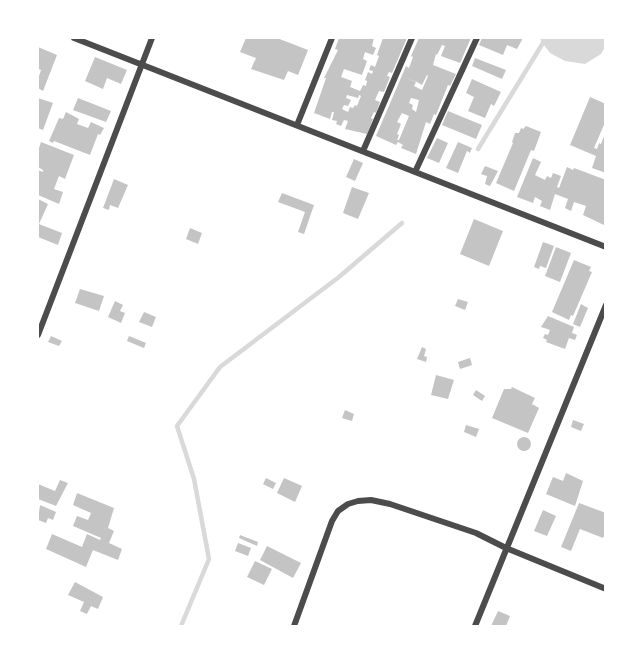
<!DOCTYPE html>
<html>
<head>
<meta charset="utf-8">
<style>
  body { margin:0 }
  #map { position:relative; width:643px; height:664px; overflow:hidden; background:#fff; font-family:"Archivo Narrow",sans-serif }
  canvas { display:block }
  .frame { position:absolute; inset:0; border:39px solid #fff; pointer-events:none }
</style>
</head>
<body>
<div id="map">
<canvas width="643" height="664"></canvas>
<div class="frame"></div>
</div>
<script>
const c = document.querySelector('canvas').getContext('2d');
c.lineJoin = 'round';
function fillPath(path, color) { c.fillStyle = color; c.fill(path, 'evenodd'); }
const poly = rows => new Path2D(rows.map(r => 'M' + r).join(''));
function trace(path, color, width, dash) { c.strokeStyle = color; c.lineWidth = width; c.lineCap = dash ? 'butt' : 'round'; c.setLineDash(dash || []); c.stroke(path); }
fillPath(poly([
  [540,38,605,38,605,47,601,54,585,64,565,61,550,53,541,41]
]), '#d9d9d9');
trace(poly([
  [478,149,546,38],
  [181,626,209,559,194,479,177,426,220,367,339,277,402,223]
]), '#d9d9d9', 4.5);
fillPath(poly([
  [246,38,277,38,308,50,298,75,288,71,284,80,251,69,256,58,240,52],
  [339,38,374,38,372,46,376,48,373,55,365,52,363,59,367,61,362,75,344,69,341,77,352,81,350,87,360,91,363,85,366,86,367,81,365,80,368,72,372,74,373,71,369,70,371,65,375,67,379,56,377,55,383,38,407,38,392,73,389,72,387,76,390,77,384,92,379,91,375,100,380,102,376,113,374,112,371,118,373,119,367,134,345,129,348,121,344,120,341,126,336,124,337,121,332,120,334,112,332,112,330,119,314,113,326,78,324,78,338,50,335,49],
  [347,95,358,98,359,95,361,96,357,106,355,105,353,108,350,107,348,112,342,109,344,105,348,106,351,100,346,98],
  [419,38,471,38,460,63,441,56,445,46,442,45,437,55,436,54,433,65,456,74,450,86,448,85,436,115,434,114,430,124,426,122,416,154,401,148,403,145,398,142,396,145,376,136,406,66,409,68,413,57,411,56],
  [427,75,428,76,422,90,414,86,416,82,406,78,417,82,422,85],
  [411,98,419,100,416,112,412,109,413,105,409,103],
  [402,113,409,116,399,140,397,140,399,135,397,134,401,124,397,122],
  [482,38,523,38,517,49,507,45,503,55,479,45],
  [38,47,57,55,43,91,38,88,38,79,41,70,38,69],
  [95,57,127,70,121,84,107,78,103,89,85,81],
  [475,58,506,70,502,79,472,66],
  [472,79,501,92,494,106,491,104,485,118,468,111,474,97,466,93],
  [590,97,606,104,606,120,594,148,597,149,599,143,601,144,606,131,606,173,592,168,596,156,570,145],
  [38,98,53,103,43,130,38,128],
  [78,98,111,111,106,122,73,110],
  [448,111,482,125,476,139,442,125],
  [66,112,79,119,77,124,88,128,91,122,104,128,100,135,98,134,90,155,54,141,53,143,49,141,59,118,63,119],
  [526,126,541,132,534,151,531,150,514,191,496,183,513,143,512,142,515,133,519,133,521,128,523,129],
  [437,138,448,143,439,163,427,158],
  [41,142,74,155,65,179,59,176,54,189,63,192,59,204,38,195,38,170,43,172,43,170,38,167,38,151],
  [458,142,472,148,470,153,467,151,458,173,446,168],
  [533,158,541,162,535,175,545,180,547,176,551,178,553,173,561,176,557,187,559,188,567,167,573,170,574,168,606,180,606,226,583,215,586,206,574,202,571,211,565,208,568,199,555,194,550,210,540,206,542,201,535,197,533,203,517,197],
  [354,159,363,163,355,181,346,177],
  [485,166,498,171,490,186,485,184,487,176,481,174],
  [114,179,128,185,118,208,110,205,109,210,103,208],
  [352,187,369,193,358,219,343,213],
  [282,193,314,205,304,234,298,232,305,212,278,202],
  [38,199,48,204,39,224,62,233,58,245,38,237],
  [474,219,503,231,489,266,460,254],
  [190,228,202,233,198,244,186,239],
  [543,242,554,246,546,268,540,266,539,269,534,267],
  [556,247,571,253,560,282,545,276],
  [574,260,591,267,589,271,592,272,573,316,571,315,569,320,552,312],
  [80,289,104,296,99,311,75,303],
  [458,299,468,302,465,310,455,306],
  [115,301,123,305,120,311,125,313,121,323,108,317],
  [581,304,588,308,580,327,573,324],
  [144,312,156,317,152,327,139,322],
  [548,316,574,327,572,333,577,335,575,340,569,338,565,349,546,342,547,340,543,338,545,334,548,335,550,330,541,327],
  [51,336,62,341,59,346,48,342],
  [129,336,146,343,144,348,127,341],
  [422,347,426,349,424,356,427,357,426,362,417,359],
  [470,358,472,365,460,369,458,362],
  [436,375,454,380,448,399,431,395],
  [512,387,535,398,532,404,539,408,528,433,492,418,504,389,511,389],
  [476,390,485,396,482,401,473,395],
  [345,410,354,414,352,421,342,418],
  [573,420,584,424,581,431,571,427],
  [466,425,479,429,476,437,464,432],
  '517 444a7 7 0 1 1 14 0a7 7 0 1 1-14 0Z',
  [566,473,583,481,575,506,546,494,553,477,563,481],
  [266,478,276,483,273,489,263,484],
  [284,478,302,486,295,502,277,493],
  [60,480,68,483,56,506,38,499,38,484,55,491],
  [77,493,114,508,108,528,114,531,109,543,122,549,118,560,93,550,86,567,46,549,52,534,82,547,87,534,100,540,101,538,73,526,77,516,88,520,91,513,73,505],
  [579,503,606,513,606,532,603,538,580,529,571,551,561,547],
  [40,505,56,512,53,520,48,518,46,523,38,520],
  [543,510,556,516,547,536,534,531],
  [240,535,258,542,257,546,239,538],
  [238,543,251,548,248,556,235,551],
  [267,546,301,563,293,578,260,560],
  [255,561,272,569,264,585,247,577],
  [75,582,103,597,98,609,91,606,87,614,80,611,84,602,68,595],
  [498,611,510,616,506,626,491,626]
]), '#c4c4c4');
trace(poly([
  [74,38,606,247],
  [297,125,332,38],
  [363,151,412,38],
  [415,172,477,38],
  [38,335,152,38],
  [294,626,332,521,338,511,348,504,358,501,371,500,390,504,476,533,506,548,606,589],
  [475,626,606,305]
]), '#4c4c4c', 6);
</script>
</body>
</html>
